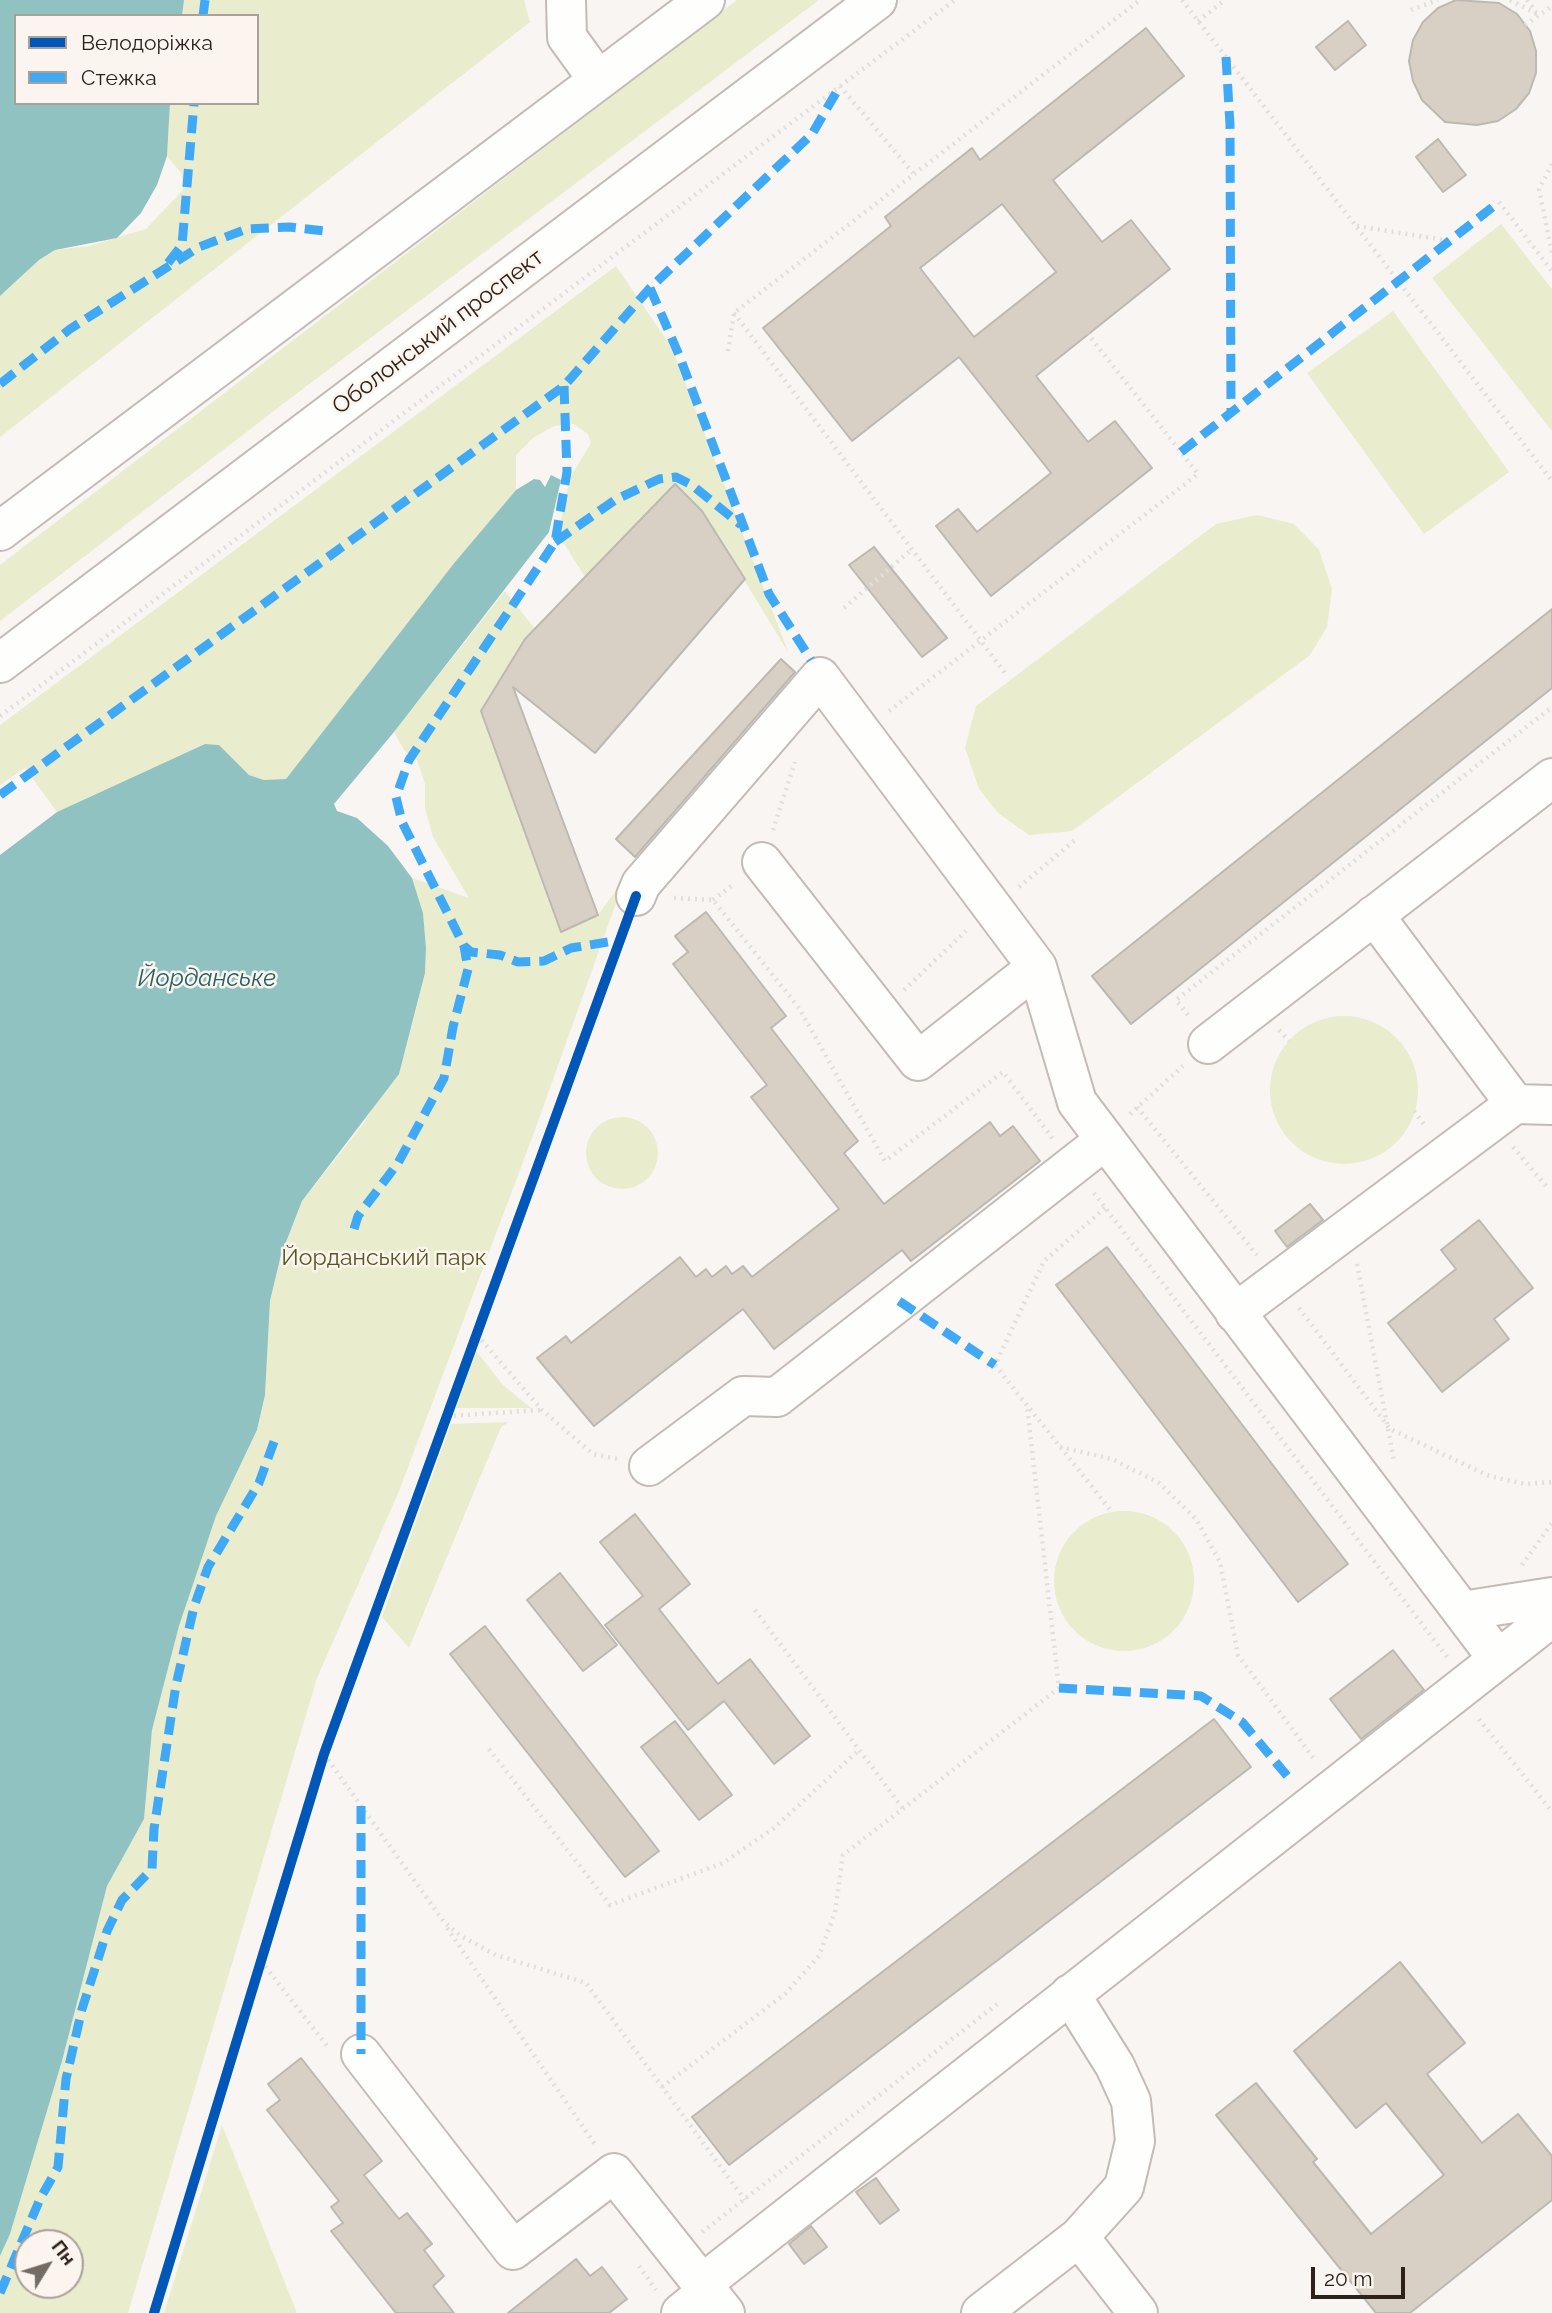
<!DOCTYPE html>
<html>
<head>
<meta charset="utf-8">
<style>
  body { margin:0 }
  #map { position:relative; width:1552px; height:2313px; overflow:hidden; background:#f8f5f2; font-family:Raleway,sans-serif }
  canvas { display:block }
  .legend { position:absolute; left:14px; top:14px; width:245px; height:91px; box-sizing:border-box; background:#fbf4ef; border:2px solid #a9a099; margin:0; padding:9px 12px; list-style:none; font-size:21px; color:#2d2119 }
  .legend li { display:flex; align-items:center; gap:14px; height:35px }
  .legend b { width:35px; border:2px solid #a9a099 }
  .north { position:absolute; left:14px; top:2229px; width:70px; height:70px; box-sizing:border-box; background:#fbf4ef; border:2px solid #a9a099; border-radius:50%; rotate:52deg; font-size:19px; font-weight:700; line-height:28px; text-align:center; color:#2d2119 }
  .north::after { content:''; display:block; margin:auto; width:24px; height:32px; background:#746b65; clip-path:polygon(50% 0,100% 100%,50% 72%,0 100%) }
  .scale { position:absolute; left:1311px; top:2267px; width:94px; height:32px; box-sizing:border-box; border:4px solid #2d2119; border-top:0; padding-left:9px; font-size:21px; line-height:24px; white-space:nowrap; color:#2d2119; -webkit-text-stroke:5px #fbf4ef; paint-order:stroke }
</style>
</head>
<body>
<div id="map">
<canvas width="1552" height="2313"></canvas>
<ul class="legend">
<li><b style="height:9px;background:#0057b8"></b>Велодоріжка</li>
<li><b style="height:9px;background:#3fa9f5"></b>Стежка</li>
</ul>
<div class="north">Пн</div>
<div class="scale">20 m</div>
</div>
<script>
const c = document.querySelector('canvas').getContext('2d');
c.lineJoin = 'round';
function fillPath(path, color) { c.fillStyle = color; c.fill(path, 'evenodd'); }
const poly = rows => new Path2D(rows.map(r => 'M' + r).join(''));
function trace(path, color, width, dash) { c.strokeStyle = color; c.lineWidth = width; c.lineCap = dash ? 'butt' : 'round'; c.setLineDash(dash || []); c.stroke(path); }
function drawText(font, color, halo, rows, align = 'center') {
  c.font = font + ' Raleway,sans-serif'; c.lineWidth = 5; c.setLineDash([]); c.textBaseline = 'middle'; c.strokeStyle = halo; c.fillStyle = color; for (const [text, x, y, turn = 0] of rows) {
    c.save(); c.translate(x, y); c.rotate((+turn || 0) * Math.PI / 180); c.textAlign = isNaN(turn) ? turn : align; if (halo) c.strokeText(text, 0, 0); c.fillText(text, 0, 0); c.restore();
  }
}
fillPath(poly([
  [184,0,524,0,530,22,0,437,0,296,39,260,55,250,89,246,146,229,183,190,182,174,167,156,170,103,257,103,257,16,182,16],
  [737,0,819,0,300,391,0,621,0,565],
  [1501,224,1552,289,1552,431,1432,278],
  [616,266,672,348,788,652,712,527,675,484,585,577,558,534,570,478,591,443,588,434,574,424,554,426,533,438,516,455,516,490,455,562,286,779,264,780,249,775,219,745,205,744,57,812,25,768,0,785,0,725],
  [1393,311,1509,472,1424,534,1307,373],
  [1257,515,1294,524,1319,550,1332,589,1327,627,1310,655,1072,831,1029,835,998,813,979,789,965,748,976,706,1216,524],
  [505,591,535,629,481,712,561,932,598,915,625,878,532,1138,399,1491,317,1678,128,2313,0,2313,0,2256,10,2234,62,2061,107,1886,144,1819,152,1730,179,1626,216,1516,257,1430,265,1395,270,1301,281,1255,302,1201,364,1123,405,1052,425,973,426,948,423,913,412,878,469,898,433,837,425,808,425,784,417,760,404,750,394,732],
  [28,2243,70,2243,70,2285,28,2285],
  '1270 1090a74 74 0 1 1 148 0a74 74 0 1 1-148 0Z',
  '586 1153a36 36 0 1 1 72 0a36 36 0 1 1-72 0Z',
  [476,1351,503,1385,531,1408,456,1408],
  [509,1422,501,1427,409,1648,382,1617,451,1424],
  '1054 1581a70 70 0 1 1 140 0a70 70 0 1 1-140 0Z',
  [222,2125,297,2313,164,2313]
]), '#eaecce');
fillPath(poly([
  [0,0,184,0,182,16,16,16,16,103,170,103,167,156,157,185,141,213,117,238,55,250,39,260,0,296],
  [551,475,561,480,549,532,394,732,334,804,337,811,357,818,388,846,412,878,423,913,426,948,425,973,399,1074,302,1201,281,1255,270,1301,265,1395,257,1430,216,1516,179,1626,152,1730,144,1819,107,1886,62,2061,10,2234,0,2256,0,855,57,812,205,744,219,745,249,775,264,780,286,779,455,562,516,490,534,479,540,480,545,487]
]), '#90c2c1');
const building = poly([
  [1456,0,1499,3,1517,14,1530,31,1536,51,1536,73,1529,93,1516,109,1498,121,1477,125,1445,122,1422,100,1413,81,1409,61,1413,40,1423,22,1438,8,1456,0],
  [1348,21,1366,45,1335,70,1316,47,1348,21],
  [1146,28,1184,76,1053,180,1102,242,1131,220,1170,269,1036,376,1088,442,1115,421,1152,468,991,596,936,526,958,509,977,532,1051,473,959,357,852,441,763,328,891,226,885,217,972,148,980,160,1146,28],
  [1002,204,1056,272,974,337,920,268,1002,204],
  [1438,139,1466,175,1443,192,1416,157,1438,139],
  [675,484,702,511,745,579,595,753,513,687,598,915,561,932,481,711,525,639,675,484],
  [874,547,947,638,922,657,849,565,874,547],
  [1552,609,1552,688,1131,1024,1092,976,1552,609],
  [781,659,795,672,635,857,616,839,781,659],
  [706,912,786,1016,771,1028,858,1141,844,1153,884,1204,990,1122,1000,1136,1013,1126,1040,1161,911,1261,902,1250,774,1349,743,1309,594,1426,537,1358,566,1336,571,1343,680,1257,696,1277,706,1269,712,1277,726,1266,732,1274,743,1266,752,1277,839,1209,751,1097,767,1085,673,964,688,952,675,936,706,912],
  [1310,1204,1323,1220,1287,1247,1275,1231,1310,1204],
  [1479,1220,1533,1288,1494,1319,1509,1339,1442,1392,1388,1323,1456,1269,1441,1250,1479,1220],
  [1107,1247,1348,1564,1298,1602,1056,1285,1107,1247],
  [635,1514,690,1584,659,1609,718,1684,750,1659,810,1736,774,1764,724,1701,688,1730,605,1625,643,1596,600,1542,635,1514],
  [560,1573,617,1645,583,1671,527,1600,560,1573],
  [485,1626,659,1851,625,1877,450,1654,485,1626],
  [1393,1650,1424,1690,1361,1739,1330,1699,1393,1650],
  [1214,1719,1251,1767,729,2165,692,2117,1214,1719],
  [675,1721,732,1795,699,1820,641,1747,675,1721],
  [1400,1962,1465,2043,1427,2074,1482,2143,1518,2114,1552,2156,1552,2200,1410,2313,1376,2313,1216,2115,1256,2083,1317,2159,1313,2162,1371,2234,1444,2175,1386,2103,1356,2128,1294,2051,1400,1962],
  [301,2058,382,2161,364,2175,399,2219,407,2213,432,2244,424,2250,444,2276,433,2286,454,2313,396,2313,331,2231,343,2223,331,2207,339,2201,267,2110,280,2100,268,2084,301,2058],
  [876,2178,899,2210,880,2224,856,2192,876,2178],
  [811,2226,827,2247,804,2264,789,2244,811,2226],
  [576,2259,590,2276,602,2267,627,2299,609,2313,508,2313,576,2259]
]);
fillPath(building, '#d8d0c5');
trace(building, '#bdb8b2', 2);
const minor = poly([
  [566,0,567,37,598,80],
  [762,862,918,1061,1037,967],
  [636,896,641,884,820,677,1037,967,1077,1102,1498,1659],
  [1374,915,1515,1104],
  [1208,1044,1552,778],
  [1235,1313,1515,1104,1552,1105],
  [649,1466,743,1396,777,1397,1104,1141],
  [1462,1611,1552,1597],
  [1070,1994,1115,2066,1131,2101,1135,2141,1124,2187,1079,2237],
  [361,2054,513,2250,614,2173,725,2313],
  [702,2284,1552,1617],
  [681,2313,708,2291],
  [981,2313,1079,2237,1138,2313]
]);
const major = poly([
  [0,531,705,0],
  [0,663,877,0]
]);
trace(minor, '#c3bbb6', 42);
trace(major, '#c3bbb6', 42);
trace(poly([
  [1182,0,1552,481],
  [1510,0,1539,15],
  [1527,0,1536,12],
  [1411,10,1438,0],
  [1198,21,1225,0],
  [1525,25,1552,6],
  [840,86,913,173],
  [1552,164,1539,189,1552,253],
  [1499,202,1552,271],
  [1357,226,1451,241],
  [734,313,1005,673],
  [728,351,734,313,1140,0],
  [844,608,911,550],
  [889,711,1198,474,1088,334],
  [0,716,955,0],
  [773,830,795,762],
  [1019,887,1075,840],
  [674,898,713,900,799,1008,885,1161,1003,1072,1053,1139],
  [713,900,735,883],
  [904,990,966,931],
  [1188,1015,1176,1000,1552,707],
  [1279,1030,1289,1041],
  [1137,1107,1257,1255],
  [1414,1111,1426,1127],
  [1130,1114,1183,1066],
  [1513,1147,1547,1187],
  [1094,1193,1447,1657],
  [1105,1208,1044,1261,995,1365,1112,1512],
  [1357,1264,1394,1461],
  [1299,1308,1390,1429,1489,1476,1525,1484,1552,1482],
  [477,1335,542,1410,593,1454,618,1459],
  [447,1416,542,1410],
  [1060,1447,1112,1459,1159,1483,1196,1519,1220,1562,1238,1655,1314,1759],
  [1522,1565,1552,1523],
  [755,1610,904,1810],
  [1479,1719,1552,1812],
  [489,1749,610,1905,723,1863,774,1828,859,1750],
  [324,1754,444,1922,461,1936,496,1955,586,1983,745,2200],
  [447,1928,596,2146],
  [261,1961,328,2047],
  [662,2087,785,1994,819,1956,835,1912,843,1855,1059,1688,1027,1406],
  [702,2232,1000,2002],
  [639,2266,656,2290]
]), '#e0dfde', 4.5, [2, 5]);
trace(minor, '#fefefd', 38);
trace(major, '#fefefd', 38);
trace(poly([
  [203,16,205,0],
  [1226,57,1230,125,1231,413],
  [168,263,182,245,194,103],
  [650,288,679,355,769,594,811,660],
  [0,384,70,329,199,247,247,229,290,227,325,231],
  [564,386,567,472,555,542,409,760,396,797,402,822,464,946,471,952,500,955,518,962,544,961,571,948,620,940],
  [1181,452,1499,202],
  [555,542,615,500,659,479,676,477,692,485,741,525],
  [0,795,564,386,650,288,812,134,840,86],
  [354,1229,358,1216,398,1163,444,1078,453,1027,468,969,464,946],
  [899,1301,995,1365],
  [1059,1688,1201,1696,1242,1722,1289,1778],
  [361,1806,361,2054],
  [0,2293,40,2199,58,2167,66,2079,82,2009,107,1931,122,1900,152,1869,154,1829,176,1685,194,1607,208,1567,259,1483,275,1439]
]), '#3fa9f5', 9, [18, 9]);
trace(poly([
  [154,2313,324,1754,636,896]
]), '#0057b8', 10);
drawText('23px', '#2d2119', '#fbf4ef', [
  ["Оболонський проспект",438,332,-37]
]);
drawText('23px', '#555b1e', '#fbf4ef', [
  ["Йорданський парк",384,1258]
]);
drawText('italic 24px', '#256262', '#fbf4ef', [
  ["Йорданське",207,979]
]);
</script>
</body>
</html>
